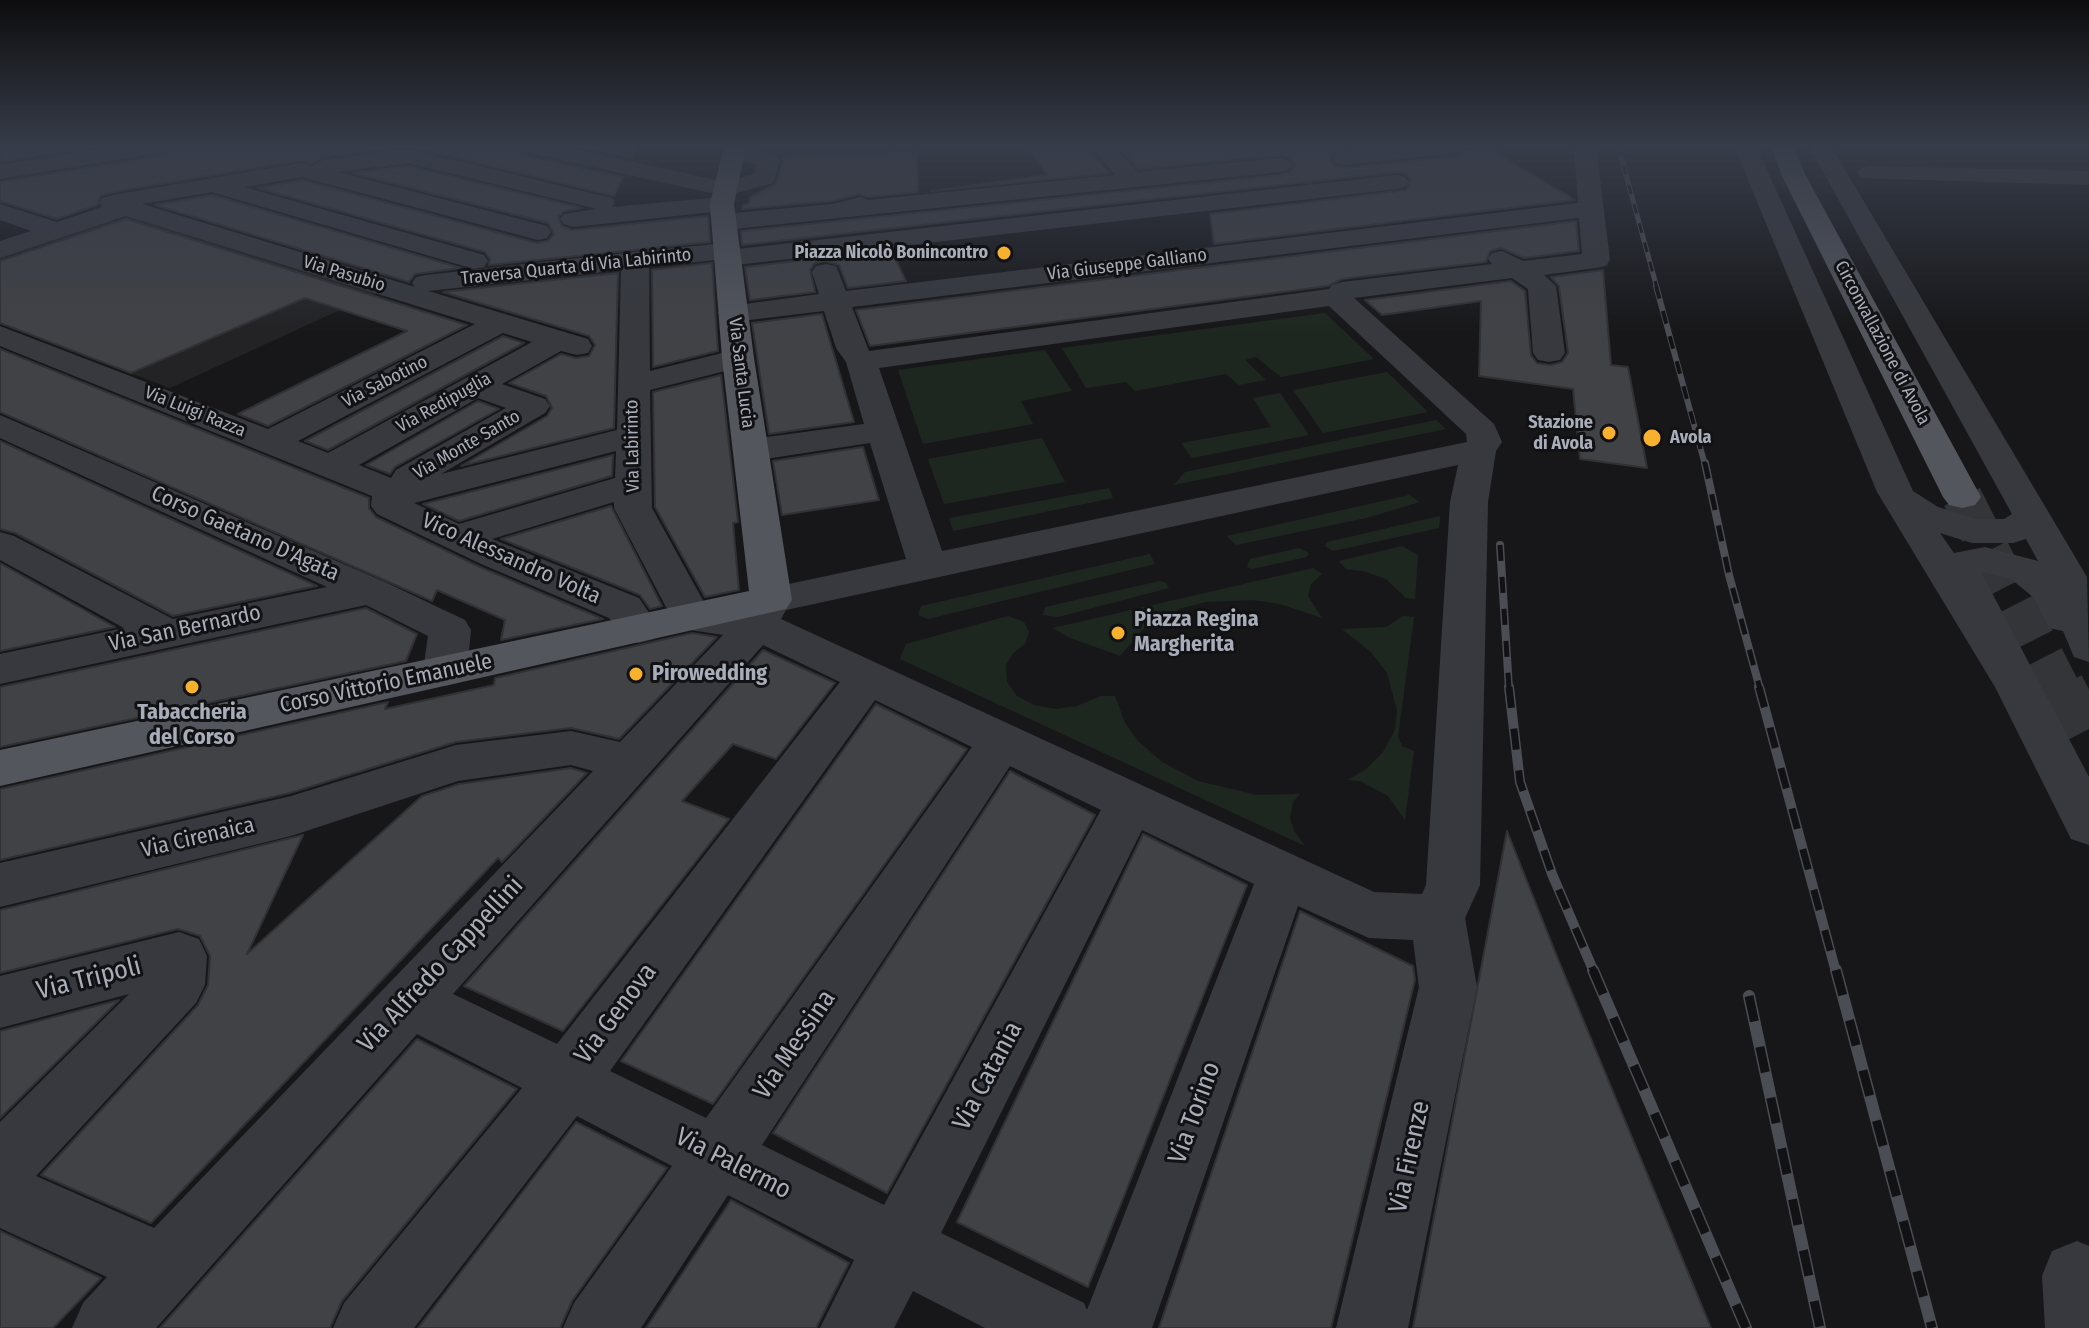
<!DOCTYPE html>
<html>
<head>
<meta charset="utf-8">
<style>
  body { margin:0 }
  canvas { display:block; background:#171719 }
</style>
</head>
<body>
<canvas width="2089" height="1328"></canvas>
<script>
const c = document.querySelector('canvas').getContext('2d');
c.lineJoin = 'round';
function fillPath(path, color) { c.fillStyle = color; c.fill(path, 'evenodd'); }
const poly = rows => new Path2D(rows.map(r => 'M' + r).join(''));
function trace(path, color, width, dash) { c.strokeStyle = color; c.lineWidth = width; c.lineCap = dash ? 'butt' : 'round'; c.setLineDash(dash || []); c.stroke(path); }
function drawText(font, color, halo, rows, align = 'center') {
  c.font = font + ' "Fira Sans Condensed",sans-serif'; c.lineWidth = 6; c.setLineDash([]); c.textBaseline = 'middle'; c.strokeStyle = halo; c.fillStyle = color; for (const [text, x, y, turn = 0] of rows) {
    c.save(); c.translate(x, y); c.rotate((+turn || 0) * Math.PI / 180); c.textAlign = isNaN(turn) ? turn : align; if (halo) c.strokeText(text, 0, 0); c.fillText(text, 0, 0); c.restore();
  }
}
fillPath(poly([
  [127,216,377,293,170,388,45,341,59,335,28,322,13,329,0,324,0,256,107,218,114,221]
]), '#232326');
fillPath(poly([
  [1325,313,1374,359,1281,377,1256,357,1245,360,1266,380,1239,385,1226,374,1135,391,1126,382,1086,388,1062,348],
  [1045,350,1072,391,1021,401,1033,424,923,444,898,370],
  [1387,372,1428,412,1323,433,1293,390],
  [1280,393,1309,435,1192,458,1181,443,1271,427,1253,398],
  [1436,420,1446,429,1174,485,1185,472],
  [1042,438,1065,482,944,504,928,459],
  [1109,488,1113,498,953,531,949,518],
  [1409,495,1420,502,1366,518,1236,545,1227,536],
  [1440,516,1439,528,1333,551,1325,546,1327,542],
  [1402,546,1418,555,1415,599,1406,598,1386,579,1362,571,1346,569,1339,561],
  [1299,548,1309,553,1307,557,1252,569,1247,567,1250,559],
  [1150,554,1155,564,928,619,918,615,921,606],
  [1313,568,1322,574,1311,584,1308,596,1322,618,1280,604,1253,600,1206,602,1182,608,1146,626,1120,656,1068,637,1053,628],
  [1160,581,1166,583,1169,588,1058,617,1043,615,1045,607],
  [1008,616,1024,622,1029,632,1025,644,1013,653,1006,665,1007,682,1017,696,1034,705,1056,709,1077,706,1101,696,1115,696,1125,723,1139,742,1162,762,1198,781,1257,795,1300,794,1293,802,1290,818,1294,831,1305,846,900,659,906,644],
  [1403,616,1414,617,1398,737,1402,746,1414,751,1405,820,1388,796,1360,781,1347,780,1365,770,1383,752,1395,730,1397,710,1387,673,1371,652,1342,629,1386,627]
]), '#1e271f');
const building = poly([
  [0,146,98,146,0,162,0,146],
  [173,146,407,146,323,157,312,163,302,160,118,191,101,195,97,205,57,219,0,201,0,182,159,156,173,146],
  [409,146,515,146,528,156,623,177,614,196,409,146],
  [574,146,637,146,631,158,574,146],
  [1027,146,1087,146,1109,173,931,191,1047,175,1027,146],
  [1117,146,1337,146,1340,149,1333,151,1330,160,1335,166,1344,168,1459,156,1470,150,1488,148,1575,200,1214,244,1210,214,1406,190,1411,180,1406,174,1397,172,742,245,741,231,1280,175,1290,172,1295,165,1290,158,1280,155,1139,169,1117,146],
  [917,152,918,192,869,197,859,194,832,201,742,209,743,205,749,204,750,197,776,184,784,156,917,152],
  [408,166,582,208,564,211,558,217,562,226,572,230,708,216,710,242,489,265,490,259,485,252,258,188,302,180,537,243,548,241,554,234,548,223,353,173,408,166],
  [212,195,461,268,415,274,409,282,155,205,212,195],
  [126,219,467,325,268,426,238,414,407,331,305,298,131,373,0,323,0,261,126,219],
  [1576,221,1579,251,1524,258,1501,248,1490,251,1486,262,1342,279,1328,286,870,346,856,310,1576,221],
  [891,250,906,281,848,288,839,265,825,261,815,263,810,270,815,292,750,300,745,267,891,250],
  [712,263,718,351,653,367,652,270,712,263],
  [1603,270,1611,365,1628,367,1647,468,1580,459,1573,389,1479,376,1481,301,1382,315,1365,300,1511,281,1525,291,1531,355,1537,363,1550,365,1562,362,1568,353,1559,286,1551,277,1603,270],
  [618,273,614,428,461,466,547,416,552,408,546,396,509,383,561,354,576,358,589,356,595,345,589,336,443,292,618,273],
  [822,314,854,422,769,434,752,323,822,314],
  [503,336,524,343,328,450,305,441,503,336],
  [0,349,369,498,369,508,376,517,480,567,603,619,501,640,505,620,437,590,432,601,0,412,0,349],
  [721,375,738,522,733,523,739,590,705,597,655,507,653,392,721,375],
  [478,401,499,409,395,467,390,474,366,465,478,401],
  [0,441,317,586,173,616,15,533,0,529,0,441],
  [863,447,879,500,782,515,773,461,863,447],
  [613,455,612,476,459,521,423,504,613,455],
  [611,506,662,606,650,609,640,595,501,539,611,506],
  [0,563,115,627,0,651,0,563],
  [366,608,417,634,406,661,0,747,0,687,366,608],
  [692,633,717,637,619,739,571,728,456,742,290,793,0,860,0,789,388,702,385,709,494,685,495,678,692,633],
  [763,650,835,683,776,759,733,744,682,801,729,819,563,1031,464,986,763,650],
  [876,704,967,749,713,1104,621,1061,876,704],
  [571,768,587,773,502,862,498,858,151,1223,41,1175,198,1005,208,985,210,956,200,936,178,929,0,973,0,910,303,835,247,954,422,796,459,784,571,768],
  [1010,771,1095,815,887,1193,773,1133,1010,771],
  [1507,831,1558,959,1711,1328,1413,1328,1507,831],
  [1143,834,1247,885,1088,1287,957,1222,1143,834],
  [1300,911,1413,966,1415,980,1331,1328,1159,1328,1300,911],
  [119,1000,0,1118,0,1031,119,1000],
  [417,1039,517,1089,342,1301,330,1328,160,1328,417,1039],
  [576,1122,667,1168,572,1301,560,1328,418,1328,576,1122],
  [731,1200,849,1263,816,1328,646,1328,731,1200],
  [0,1231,101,1278,53,1328,0,1328,0,1231]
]);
fillPath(building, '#414246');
trace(building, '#313135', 2);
trace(poly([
  [1962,497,2060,689]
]), '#343539', 40, [40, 20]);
trace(poly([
  [2059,687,2089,745]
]), '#343539', 51, [51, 25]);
fillPath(poly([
  [117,146,170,146,159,153,0,179,0,165,117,146],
  [518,146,560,146,725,182,754,174,756,165,726,156,723,151,726,146,742,146,776,156,780,161,773,183,725,196,529,153,518,146],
  [1090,146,1113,146,1138,172,1280,158,1288,160,1292,165,1288,170,1280,172,724,230,715,227,711,222,715,217,724,214,833,204,860,197,869,200,1115,175,1090,146],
  [1393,146,1470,146,1459,153,1344,165,1336,163,1333,158,1336,153,1344,151,1393,146],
  [1574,146,1596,146,1610,260,1606,266,1596,268,1544,275,1556,286,1565,353,1560,360,1549,362,1538,360,1533,353,1528,289,1512,278,1354,298,1494,424,1502,442,1496,451,1488,502,1480,885,1465,918,1477,987,1408,1328,1336,1328,1419,987,1413,940,1369,938,1298,906,1152,1328,985,1328,913,1291,894,1328,820,1328,854,1260,728,1195,641,1328,563,1328,574,1303,672,1166,577,1116,414,1328,333,1328,344,1303,522,1088,417,1034,156,1328,72,1328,83,1303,107,1277,0,1228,0,1122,129,994,0,1028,0,976,179,932,199,939,207,956,205,985,196,1003,36,1176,154,1228,593,771,571,765,458,781,291,836,0,907,0,863,291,796,456,745,571,731,620,742,723,635,677,628,614,508,614,502,492,539,639,598,660,629,654,639,639,643,624,639,609,618,481,564,377,514,371,506,372,496,0,346,0,326,268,429,475,324,126,216,0,258,0,241,31,231,0,220,0,204,57,222,102,207,99,203,102,198,119,194,302,163,312,166,323,160,408,149,612,198,615,203,612,207,722,197,731,199,734,204,731,209,722,211,573,227,564,224,560,219,564,214,597,209,408,163,337,172,547,226,551,232,547,238,538,240,302,177,244,187,484,255,488,261,484,267,474,269,212,192,142,204,415,287,412,283,416,277,426,275,635,252,726,243,738,249,1397,175,1405,177,1409,182,1405,187,1397,189,727,266,715,260,649,267,650,371,738,349,749,351,754,358,749,365,650,390,652,508,706,606,745,610,756,591,906,559,870,443,752,461,740,457,734,450,740,443,752,439,864,424,846,362,836,348,824,311,733,322,723,319,718,313,723,307,819,294,812,272,816,266,826,264,836,266,846,291,1578,203,1574,146],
  [1579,218,1582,254,1523,261,1502,251,1492,253,1488,259,1492,264,1342,282,1332,285,1329,289,869,351,852,307,1579,218],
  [621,270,617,430,441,474,545,413,550,406,545,399,502,384,561,351,577,355,588,353,592,346,588,339,428,291,621,270],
  [1329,306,1466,434,1467,442,942,551,879,368,1329,306],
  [503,333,532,342,328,453,298,441,503,333],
  [478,398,506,408,396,470,391,478,359,465,478,398],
  [616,451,615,478,459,524,414,503,616,451],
  [1458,465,1450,502,1426,885,1422,894,1374,892,781,619,786,610,1458,465],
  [763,645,840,682,557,1044,453,994,763,645],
  [875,700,972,747,706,1118,610,1071,875,700],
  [1010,766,1101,810,884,1205,762,1145,1010,766],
  [1142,830,1254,884,1087,1310,1084,1303,941,1233,1142,830],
  [1734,146,1756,146,1913,491,1938,507,1976,519,2004,519,2012,514,1809,146,1831,146,2087,577,2089,662,2074,657,2063,631,2049,628,2033,597,2011,579,1981,572,2089,777,2089,845,2071,839,1995,687,1877,492,1734,146],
  [1940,533,1972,543,2013,543,2026,539,2038,561,1985,547,1954,553,1940,533],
  [1869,166,2089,171,2089,185,1861,178,1857,173,1861,168,1869,166],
  [0,415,385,582,465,620,471,630,467,671,461,682,445,686,429,682,423,671,428,636,366,605,0,684,0,654,124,628,0,560,0,532,14,536,173,619,327,587,0,438,0,415],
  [2077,1241,2089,1246,2089,1328,2045,1328,2042,1276,2052,1251,2077,1241]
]), '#38393e');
fillPath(poly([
  [724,146,746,146,734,204,754,358,792,600,786,609,0,786,0,750,749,591,722,358,710,204,724,146],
  [1771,146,1793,146,1806,176,1981,497,1975,505,1962,508,1949,505,1943,497,1782,176,1771,146]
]), '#53565d');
const railFar4 = poly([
  [1618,146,1657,288]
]);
const railFar3 = poly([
  [1656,286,1705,465]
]);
const railFar2 = poly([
  [1705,463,1729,575,1760,689],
  [1500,545,1509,689]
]);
const railFar1 = poly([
  [1509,687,1520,782,1552,874,1594,972],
  [1759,687,1836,972]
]);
const rail = poly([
  [1593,970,1746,1328],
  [1836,970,1932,1328],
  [1749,996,1820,1328]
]);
trace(railFar4, '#4a4d53', 5);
trace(railFar3, '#4a4d53', 6);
trace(railFar2, '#4a4d53', 8);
trace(railFar1, '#4a4d53', 10);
trace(rail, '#4a4d53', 12);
trace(railFar4, '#121214', 3, [10]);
trace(railFar3, '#121214', 4, [13]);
trace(railFar2, '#121214', 5, [16]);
trace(railFar1, '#121214', 7, [21]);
trace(rail, '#121214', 9, [26]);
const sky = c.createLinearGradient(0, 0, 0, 332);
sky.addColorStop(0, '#0d0d0e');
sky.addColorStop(0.44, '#363c49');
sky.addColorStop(1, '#363c4900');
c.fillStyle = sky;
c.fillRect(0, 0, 2089, 332);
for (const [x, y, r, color] of [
  [1004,253,8,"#f8b12f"],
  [1609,433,8,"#f8b12f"],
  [1652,438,10,"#f8b12f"],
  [1118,633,8,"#f8b12f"],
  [636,674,8,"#f8b12f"],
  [192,687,8,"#f8b12f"]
]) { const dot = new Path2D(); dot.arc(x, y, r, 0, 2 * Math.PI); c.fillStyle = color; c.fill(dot); trace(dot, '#121214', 3); }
drawText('bold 18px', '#a8aeb9', '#121214', [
  ["Piazza Nicolò Bonincontro",988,253],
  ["Stazione",1593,423],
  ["di Avola",1593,444],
  ["Avola",1670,438,"left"]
], 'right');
drawText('18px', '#a8aeb9', '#121214', [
  ["Via Giuseppe Galliano",1127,265,-7],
  ["Traversa Quarta di Via Labirinto",576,267,-6],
  ["Via Pasubio",344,274,17],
  ["Circonvallazione di Avola",1882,343,62],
  ["Via Santa Lucia",741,373,83],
  ["Via Sabotino",385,382,-27],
  ["Via Redipuglia",444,403,-29],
  ["Via Luigi Razza",195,412,22],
  ["Via Monte Santo",467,445,-30],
  ["Via Labirinto",633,446,-91]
]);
drawText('22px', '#a8aeb9', '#121214', [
  ["Corso Gaetano D'Agata",245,534,24],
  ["Vico Alessandro Volta",511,559,24],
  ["Via San Bernardo",185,629,-12],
  ["Corso Vittorio Emanuele",386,684,-12],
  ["Via Cirenaica",198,838,-13]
]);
drawText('bold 22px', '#a8aeb9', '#121214', [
  ["Piazza Regina",1134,620],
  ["Margherita",1134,645],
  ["Pirowedding",652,674],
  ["Tabaccheria",192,713,"center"],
  ["del Corso",192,738,"center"]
], 'left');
drawText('26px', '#a8aeb9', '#121214', [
  ["Via Alfredo Cappellini",441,965,-47],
  ["Via Tripoli",89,979,-14],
  ["Via Genova",616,1014,-53],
  ["Via Messina",795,1045,-56],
  ["Via Catania",988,1076,-62],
  ["Via Torino",1195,1113,-70],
  ["Via Firenze",1410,1157,-78],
  ["Via Palermo",733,1164,27]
]);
</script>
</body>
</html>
